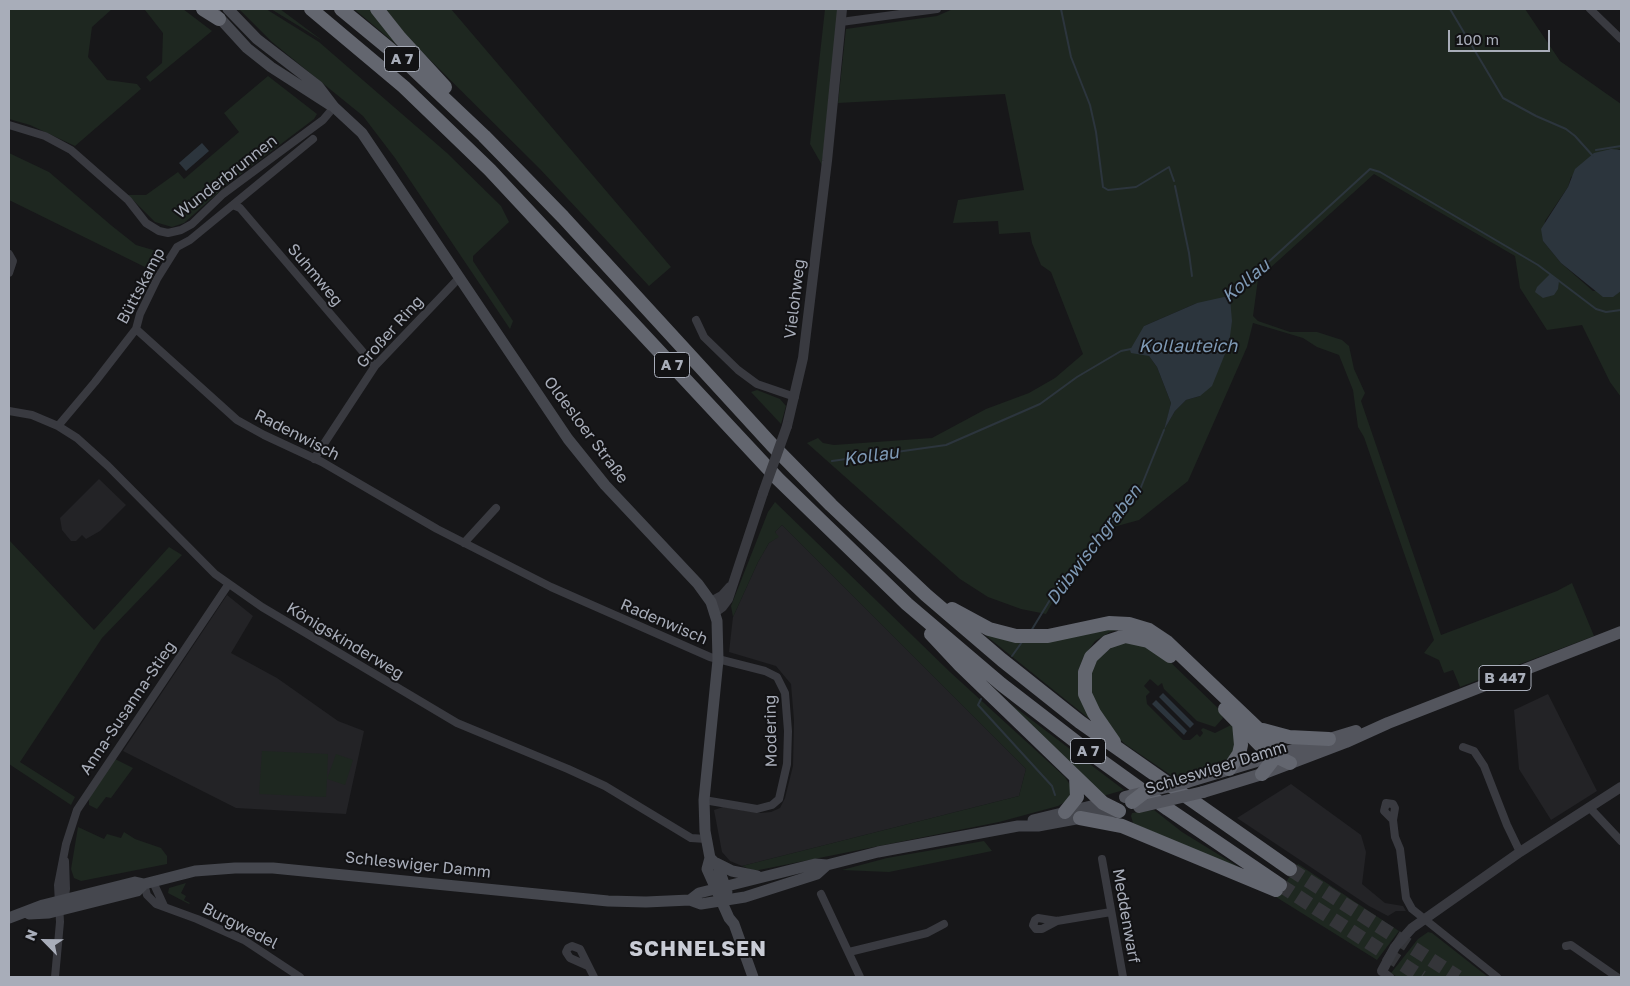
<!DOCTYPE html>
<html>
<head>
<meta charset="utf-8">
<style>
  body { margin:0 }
  #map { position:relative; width:1630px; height:986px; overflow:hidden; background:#171719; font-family:"Golos Text",sans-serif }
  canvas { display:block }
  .frame { position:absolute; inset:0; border:10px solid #a8adb9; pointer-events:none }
  .north { position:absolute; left:20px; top:916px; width:50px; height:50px; -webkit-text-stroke:4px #121214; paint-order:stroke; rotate:293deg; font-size:14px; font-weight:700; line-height:20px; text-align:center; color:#a8adb9 }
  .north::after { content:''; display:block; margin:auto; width:18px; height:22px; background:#a8adb9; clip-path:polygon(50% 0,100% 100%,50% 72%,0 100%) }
  .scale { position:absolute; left:1448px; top:30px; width:102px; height:22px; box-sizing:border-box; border:2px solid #a8adb9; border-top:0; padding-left:6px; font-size:15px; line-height:18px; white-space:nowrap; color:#a8adb9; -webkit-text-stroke:4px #121214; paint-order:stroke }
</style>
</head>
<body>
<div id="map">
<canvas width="1630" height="986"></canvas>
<div class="frame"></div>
<div class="north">N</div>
<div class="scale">100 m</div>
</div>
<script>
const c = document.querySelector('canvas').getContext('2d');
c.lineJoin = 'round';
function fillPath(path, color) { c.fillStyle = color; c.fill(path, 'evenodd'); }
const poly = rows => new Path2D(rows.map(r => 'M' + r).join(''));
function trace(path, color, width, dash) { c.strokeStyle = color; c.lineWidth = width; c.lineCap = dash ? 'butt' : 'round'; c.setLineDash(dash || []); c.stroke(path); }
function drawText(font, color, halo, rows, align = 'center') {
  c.font = font + ' "Golos Text",sans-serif'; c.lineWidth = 4; c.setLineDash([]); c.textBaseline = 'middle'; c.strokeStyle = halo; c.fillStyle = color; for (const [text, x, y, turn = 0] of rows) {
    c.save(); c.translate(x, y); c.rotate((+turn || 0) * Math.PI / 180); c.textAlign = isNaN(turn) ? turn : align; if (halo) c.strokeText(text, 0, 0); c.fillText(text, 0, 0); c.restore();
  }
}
fillPath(poly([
  [99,479,126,505,100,531,86,539,82,535,76,541,71,541,62,530,60,518],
  [782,525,1026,769,1019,796,742,866,730,861,722,852,714,810,723,807,761,813,771,812,780,808,785,798,793,766,794,720,791,684,776,666,729,652,733,617,758,562,769,543,778,537,775,532],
  [227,595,253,616,231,653,277,678,338,721,364,731,346,814,236,808,123,751],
  [1548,694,1597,791,1551,820,1519,769,1514,710],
  [1291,784,1361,835,1366,852,1362,884,1385,903,1403,906,1406,911,1396,911,1388,916,1369,906,1237,818]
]), '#232326');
fillPath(poly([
  [9,9,112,9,92,27,88,57,107,80,137,84,141,89,75,146,30,125,9,119],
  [119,9,183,9,212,31,150,82,146,77,162,63,163,33,145,10],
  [239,9,266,9,319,42,447,153,501,206,509,222,473,256,473,261,513,321,510,329,395,158,363,116,272,42],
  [271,9,280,9,323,41,302,28],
  [354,9,372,9,398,46,372,24],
  [386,9,451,9,671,267,649,286,540,169,406,36],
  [825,9,838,9,822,165,810,144],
  [953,9,1525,9,1560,61,1621,104,1621,150,1619,149,1571,177,1568,187,1545,221,1543,241,1561,263,1593,291,1621,291,1621,397,1610,382,1582,325,1547,330,1520,288,1515,256,1374,174,1258,279,1253,316,1258,321,1290,332,1317,332,1342,340,1349,346,1354,369,1365,393,1361,401,1441,635,1557,591,1572,583,1594,636,1460,687,1453,670,1444,673,1439,660,1424,653,1434,640,1364,437,1358,427,1353,390,1339,355,1317,347,1303,338,1253,323,1247,347,1188,481,1139,520,1110,528,1072,567,1046,614,1021,609,988,597,960,579,807,443,818,438,823,443,834,445,932,438,986,409,1029,393,1055,378,1083,354,1051,272,1041,265,1032,243,1030,232,999,234,998,221,953,223,958,200,1024,190,1005,94,838,103,846,29,937,16],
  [1197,303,1200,396,1186,400,1175,411,1165,428,1171,403,1157,367,1149,356,1144,326],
  [268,76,317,114,314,119,228,184,184,223,172,227,155,222,128,195,146,195,178,172,184,179,239,132,224,113],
  [9,153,49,172,112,226,136,245,160,252,161,258,153,271,9,200],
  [757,390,780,399,786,406,781,424,751,392],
  [775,502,950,672,1065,777,1070,785,1071,793,1067,801,1058,806,999,822,754,871,742,866,1019,796,1026,769,782,525,775,532,779,537,769,543,758,562,733,617,731,606,768,512],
  [9,540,94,630,169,547,182,555,102,638,20,762,75,797,71,805,9,764],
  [974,626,987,632,1098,628,1122,629,1110,632,1095,641,1083,658,1078,671,1078,689,1097,725],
  [1134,642,1163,655,1221,711,1223,718,1215,727,1197,721,1164,689,1162,683,1158,686,1150,679,1144,686,1150,692,1146,696,1147,704,1183,740,1190,740,1197,734,1200,737,1203,733,1201,730,1203,728,1215,733,1233,724,1237,744,1228,760,1217,767,1175,778,1125,744,1110,730,1092,700,1090,679,1095,661,1116,644],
  [1008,702,1124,790,1103,796],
  [262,751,328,754,327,779,336,754,353,760,345,785,327,779,326,797,259,794],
  [115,759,133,768,111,798,106,797,97,809,89,805,89,798],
  [1154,810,1182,832,1255,877,1133,823,1131,816,1132,813],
  [78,827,104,839,107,834,121,838,124,832,135,839,161,848,167,856,167,864,81,881,74,878,71,869],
  [984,841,992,851,889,872,842,870,887,858],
  [1298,864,1399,931,1377,960,1276,897],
  [186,883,181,893,186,896,184,900,190,903,189,904,168,893,169,888],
  [1428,932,1432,933,1488,977,1397,977,1391,973,1418,939]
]), '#1e2720');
fillPath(poly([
  [202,143,209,151,186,171,179,163],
  [1611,149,1621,150,1621,291,1613,297,1603,297,1561,263,1543,241,1541,229,1568,187,1575,169,1594,153],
  [1550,274,1559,281,1558,289,1554,295,1543,298,1535,292,1537,287],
  [1224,297,1230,298,1232,321,1229,344,1212,386,1200,396,1186,400,1175,411,1164,430,1171,403,1157,367,1149,356,1131,353,1130,350,1144,326,1197,303],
  [1163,693,1194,724,1190,728,1159,697],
  [1156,700,1187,731,1184,735,1152,704]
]), '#2c353d');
trace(poly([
  [1061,9,1071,57,1090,105,1096,132,1103,187,1108,190,1136,187,1169,167,1174,181],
  [1450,9,1503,98,1536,116,1566,129,1575,136,1593,156],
  [1596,150,1621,146],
  [1175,186,1189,253,1192,276],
  [1228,299,1370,169,1380,172,1538,265,1596,309,1606,312,1621,310],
  [832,461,946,445,1040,404,1077,377,1121,351,1131,349],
  [1031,631,1056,590,1073,568,1139,492,1164,430],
  [1012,656,1022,642],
  [981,699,978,705,1052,786,1055,795]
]), '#2c353d', 2);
trace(poly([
  [1290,869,1458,977],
  [1280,885,1422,977]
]), '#343539', 14, [14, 7]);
trace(poly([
  [1590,9,1621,39],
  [841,22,937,9],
  [9,125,45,136,71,150,128,200,146,223,159,231,168,233,181,230,192,224,223,194,323,120,334,107],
  [233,205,240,208,375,366],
  [9,254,13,261,9,273],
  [696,320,704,337,738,370,757,384,795,397],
  [136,329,237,420,264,435,322,462,437,529,551,587,710,657,765,671,777,677,785,693,788,731,787,764,779,799,772,805,757,809,704,800],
  [9,411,32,415,58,426,77,438,108,466,215,574,262,607,457,723,568,769,605,786,691,838,706,839],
  [58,426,95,382,136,329,140,314,157,279,177,247,190,240,313,139],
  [314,459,375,366,459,278],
  [464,543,496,508],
  [1463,747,1474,751,1484,766,1507,825,1520,852],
  [1589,807,1621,841],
  [1393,820,1395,808,1393,804,1386,803,1384,811,1393,820,1395,837,1400,849,1406,898,1412,909,1497,977],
  [1102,859,1123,977],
  [153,882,164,906],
  [144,884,147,895,156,904,197,919,244,940,300,977],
  [821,894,860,977],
  [64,901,66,889,65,861],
  [1057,921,1042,929,1036,929,1033,925,1035,920,1038,918,1057,921,1111,912],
  [1566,946,1571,945,1617,977],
  [849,952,927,933,944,924],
  [588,966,570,958,566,952,568,948,572,946,580,949,594,977],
  [1382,971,1390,977],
  [55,977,60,922,58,885,66,844,77,810,228,585]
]), '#393a40', 8);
trace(poly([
  [787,426,803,358,827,161,842,9],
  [711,602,722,596,730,587],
  [715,612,722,607,728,599,763,493],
  [1382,971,1395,947,1412,928,1520,852,1621,787]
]), '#393a40', 10);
trace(poly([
  [228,9,257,39,318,86,334,107,362,133,568,439,605,485,698,584,711,602,717,621,718,660,704,800,705,831,710,858,707,869,729,918,734,924,753,977],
  [215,13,247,48,271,67,330,105],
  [1033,820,1103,803],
  [710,858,718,866,727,892],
  [716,863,732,871,757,876],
  [690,900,699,893,815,864,827,865,878,852,1018,826,1038,826,1119,811],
  [29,914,49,913,137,891,144,884],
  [9,918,43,905,135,882,144,884,195,871,235,868,273,868,608,901,646,902,690,900,701,904,745,897,817,874,827,865]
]), '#45474e', 11);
trace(poly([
  [1187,782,1356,731],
  [1203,792,1262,774,1346,742,1388,723,1621,632]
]), '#53555d', 12);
trace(poly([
  [203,9,219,19],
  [311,9,404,87,490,170,778,479,907,604,1001,684,1093,755,1168,809,1280,885],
  [341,9,409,65,484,136,563,217,772,445,831,505,926,595,1002,660,1080,722,1290,869],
  [377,9,400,38,445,87],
  [952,609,989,629,1016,636,1048,636,1109,623,1129,624,1149,630,1167,642,1273,743,1275,750,1272,761,1262,774],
  [931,634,960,665,1103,803,1119,811],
  [1225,709,1267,752,1290,763],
  [1263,730,1289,737,1329,739],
  [1114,742,1094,713,1085,694,1085,672,1091,657,1107,642,1125,636,1148,641,1170,656],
  [1229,769,1239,754,1241,745,1239,723],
  [1065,812,1077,797,1076,777],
  [1080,818,1122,826,1276,890]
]), '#63666f', 14);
trace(poly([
  [763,493,787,426]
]), '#393a40', 10);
trace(poly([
  [1125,797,1187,782],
  [1139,807,1203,792]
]), '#53555d', 12);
trace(poly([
  [1132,802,1145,792]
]), '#63666f', 14);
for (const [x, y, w] of [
  [402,59,35],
  [672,365,35],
  [1505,678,52],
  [1088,751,35]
]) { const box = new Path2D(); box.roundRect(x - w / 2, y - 12.5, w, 25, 4); c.fillStyle = '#121214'; c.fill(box); trace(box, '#a8adb9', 1); }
drawText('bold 15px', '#a8adb9', null, [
  ["A 7",402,59],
  ["A 7",672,365],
  ["B 447",1505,678],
  ["A 7",1088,751]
]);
drawText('16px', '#a8adb9', '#121214', [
  ["Wunderbrunnen",226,177,-38],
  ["Suhmweg",315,275,50],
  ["Büttskamp",141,286,-62],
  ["Vielohweg",795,299,-83],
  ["Großer Ring",390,332,-48],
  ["Oldesloer Straße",586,430,53],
  ["Radenwisch",297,435,27],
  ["Radenwisch",664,622,23],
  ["Königskinderweg",345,641,31],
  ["Anna-Susanna-Stieg",128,708,-56],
  ["Modering",771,731,-91],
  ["Schleswiger Damm",1216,768,-17],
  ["Schleswiger Damm",418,865,6],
  ["Meddenwarf",1126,916,80],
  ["Burgwedel",240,926,27]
]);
drawText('italic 18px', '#7e99b5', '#121214', [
  ["Kollau",1246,281,-40],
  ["Kollauteich",1188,346],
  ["Kollau",871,456,-8],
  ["Dübwischgraben",1094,545,-53]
]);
c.letterSpacing = '1px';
drawText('bold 21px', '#c9ccd5', '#121214', [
  ["SCHNELSEN",698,949]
]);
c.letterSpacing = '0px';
</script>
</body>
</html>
